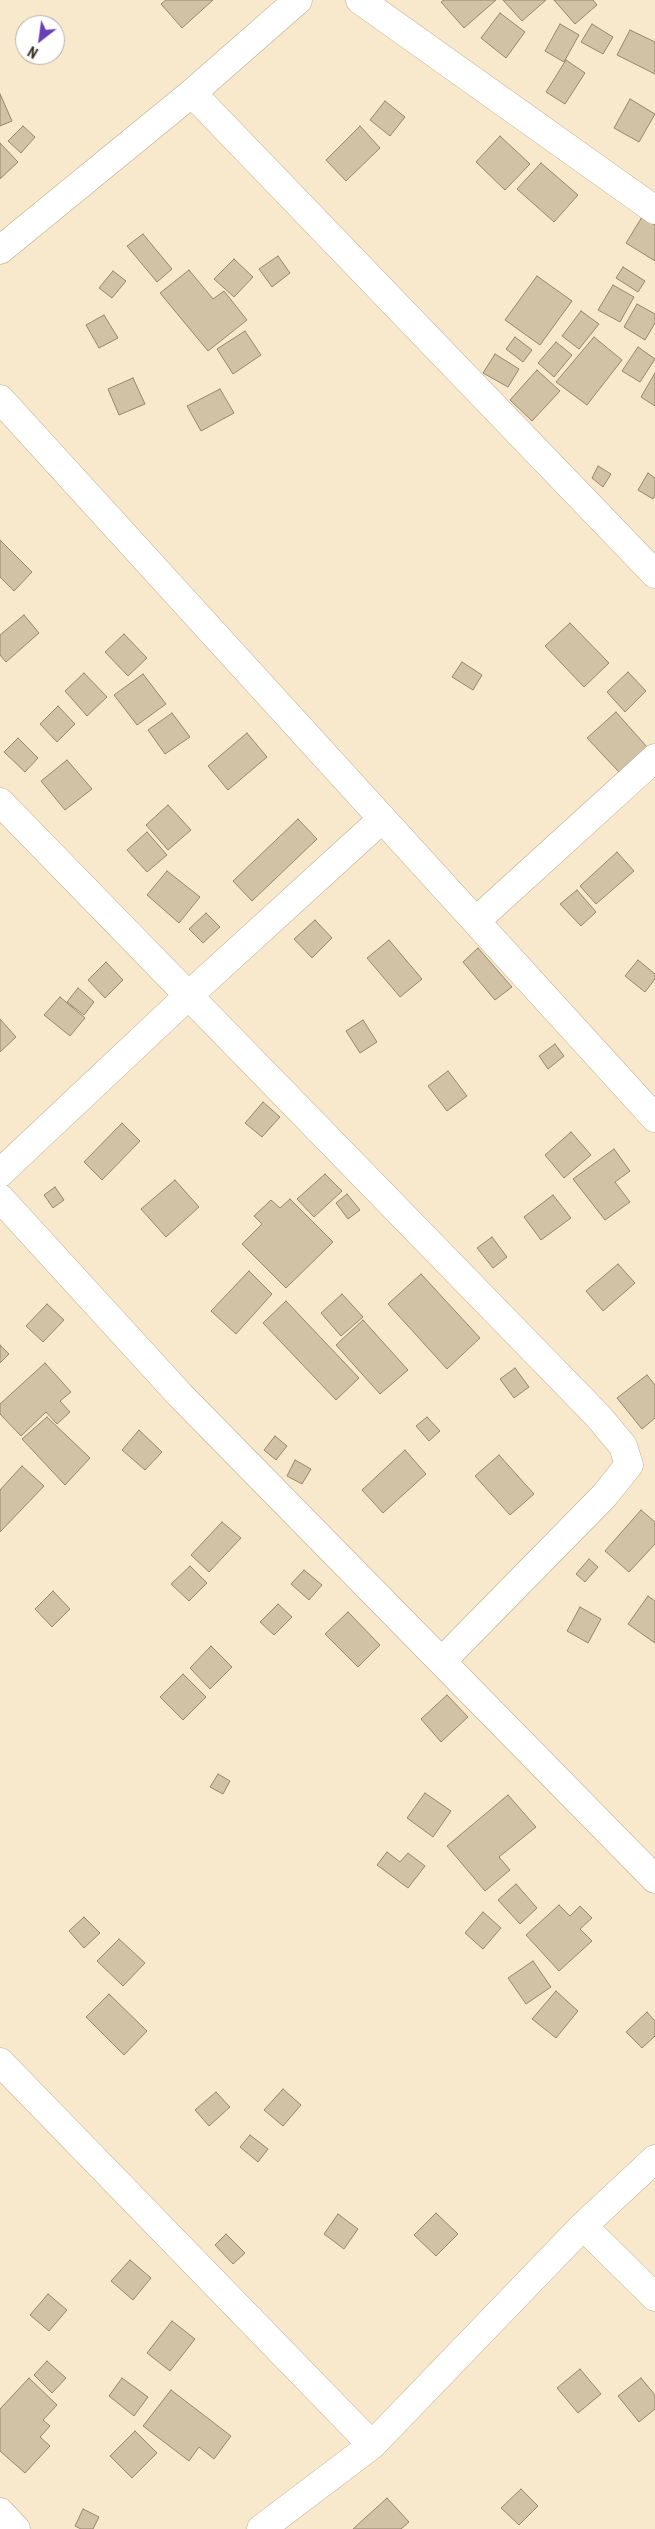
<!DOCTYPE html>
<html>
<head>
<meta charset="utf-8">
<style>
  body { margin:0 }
  #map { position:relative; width:655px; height:2529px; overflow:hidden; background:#f8e9cc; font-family:"Roboto Condensed",sans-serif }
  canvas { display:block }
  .north { position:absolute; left:15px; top:15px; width:50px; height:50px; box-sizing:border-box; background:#fff; border:1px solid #afada8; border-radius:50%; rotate:210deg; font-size:14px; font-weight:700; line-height:20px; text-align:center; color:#373126 }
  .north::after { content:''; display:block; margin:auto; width:18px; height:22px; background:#6841b9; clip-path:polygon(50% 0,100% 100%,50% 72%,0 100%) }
</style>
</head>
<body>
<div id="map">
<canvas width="655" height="2529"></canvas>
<div class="north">N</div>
</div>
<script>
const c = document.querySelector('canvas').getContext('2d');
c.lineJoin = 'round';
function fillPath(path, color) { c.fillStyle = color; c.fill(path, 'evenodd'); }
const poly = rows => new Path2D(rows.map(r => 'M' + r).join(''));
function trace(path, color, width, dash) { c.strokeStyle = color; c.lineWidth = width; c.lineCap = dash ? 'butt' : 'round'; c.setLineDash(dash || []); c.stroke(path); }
const building = poly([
  [166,0,213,0,182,28,161,4,166,0],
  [444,0,496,0,464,28,441,2,444,0],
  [503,0,546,0,522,21,503,0],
  [554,0,593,0,597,5,575,24,554,0],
  [500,13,525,32,506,58,481,38,500,13],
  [560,24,579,35,564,62,545,51,560,24],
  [592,24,613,37,603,54,581,42,592,24],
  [630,30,655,42,655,74,617,55,630,30],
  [566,60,585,73,565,104,546,92,566,60],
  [0,94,12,121,0,126,0,94],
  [630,99,655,114,639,142,614,128,630,99],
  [385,101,405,117,390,136,370,120,385,101],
  [23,126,35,137,21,153,8,141,23,126],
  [360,126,380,148,346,181,326,160,360,126],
  [500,136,530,164,505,190,476,162,500,136],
  [0,143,18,162,0,179,0,143],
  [541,163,578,195,554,222,517,189,541,163],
  [642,217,655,225,655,261,626,243,642,217],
  [143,234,172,269,157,282,127,246,143,234],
  [278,256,290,273,272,287,259,269,278,256],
  [234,259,253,277,234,297,214,279,234,259],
  [623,267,645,281,638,292,616,278,623,267],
  [189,270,213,299,224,291,247,320,208,351,160,293,189,270],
  [113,271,126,281,112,298,99,288,113,271],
  [537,276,572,301,540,345,505,320,537,276],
  [613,285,634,297,620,322,598,310,613,285],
  [637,304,655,314,655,323,645,340,624,327,637,304],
  [581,311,599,324,579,349,562,336,581,311],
  [104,315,118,338,99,348,86,325,104,315],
  [245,331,261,355,233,374,217,349,245,331],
  [515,337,532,350,523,362,506,349,515,337],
  [594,337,622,360,587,405,556,382,594,337],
  [556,342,572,355,554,377,538,363,556,342],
  [638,347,655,359,640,382,622,371,638,347],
  [495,354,519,369,508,387,483,373,495,354],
  [537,370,560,391,532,421,510,400,537,370],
  [655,373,655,406,641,397,655,373],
  [133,378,145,404,119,415,108,389,133,378],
  [220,389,234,413,201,431,187,406,220,389],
  [598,466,611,474,603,487,592,478,598,466],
  [648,473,655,478,655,495,653,499,638,490,648,473],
  [0,540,32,572,14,591,0,577,0,540],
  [24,615,39,633,6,662,0,655,0,635,24,615],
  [570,623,609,663,584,687,545,646,570,623],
  [124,634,147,658,128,676,105,652,124,634],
  [462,662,482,675,473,690,452,677,462,662],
  [628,672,646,691,625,712,607,692,628,672],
  [84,673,107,697,87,716,65,691,84,673],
  [143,674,166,704,137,725,114,695,143,674],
  [58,706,75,724,57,742,40,724,58,706],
  [616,712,647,747,619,772,587,738,616,712],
  [172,713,190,737,165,754,148,730,172,713],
  [247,733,267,757,228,790,208,766,247,733],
  [18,738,38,758,25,772,4,752,18,738],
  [67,760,92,789,65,810,41,781,67,760],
  [168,805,191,830,168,850,146,825,168,805],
  [298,819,317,839,252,901,233,881,298,819],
  [147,832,167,855,147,872,127,850,147,832],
  [617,852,634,871,596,904,580,886,617,852],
  [167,871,200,897,179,923,147,895,167,871],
  [577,890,596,912,581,926,560,904,577,890],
  [206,913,220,927,203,943,189,929,206,913],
  [315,920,332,938,312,958,294,939,315,920],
  [389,940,422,979,400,997,367,958,389,940],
  [478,948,512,987,495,1000,463,962,478,948],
  [638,960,655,974,655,979,645,992,625,976,638,960],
  [106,962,123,980,105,998,88,980,106,962],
  [78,988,94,1002,84,1015,67,1002,78,988],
  [60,997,85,1018,70,1036,44,1015,60,997],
  [0,1019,16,1037,0,1052,0,1019],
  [363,1020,377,1042,360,1053,346,1031,363,1020],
  [555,1044,564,1056,548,1069,539,1056,555,1044],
  [448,1071,467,1096,447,1111,428,1086,448,1071],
  [263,1102,280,1117,262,1137,245,1123,263,1102],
  [122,1123,140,1141,102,1180,84,1162,122,1123],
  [571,1132,591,1155,564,1178,545,1155,571,1132],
  [614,1149,630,1171,615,1182,630,1202,605,1220,573,1179,614,1149],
  [325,1174,342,1191,314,1217,297,1199,325,1174],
  [175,1180,199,1207,166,1237,141,1209,175,1180],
  [55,1187,64,1200,53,1208,44,1195,55,1187],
  [347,1194,360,1210,348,1219,336,1203,347,1194],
  [553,1195,571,1218,541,1240,524,1217,553,1195],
  [290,1199,333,1242,286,1288,242,1244,262,1224,254,1216,271,1200,280,1208,290,1199],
  [492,1237,507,1257,493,1268,477,1248,492,1237],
  [618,1264,635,1283,603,1311,586,1291,618,1264],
  [249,1271,272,1294,236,1334,211,1311,249,1271],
  [421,1274,480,1338,447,1369,388,1304,421,1274],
  [342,1294,363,1317,341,1336,321,1313,342,1294],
  [286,1301,359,1378,336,1400,263,1323,286,1301],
  [47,1304,64,1320,43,1342,26,1326,47,1304],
  [363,1320,408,1370,380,1394,336,1345,363,1320],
  [0,1345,9,1354,0,1363,0,1345],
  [45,1363,71,1392,60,1401,70,1412,57,1424,46,1412,21,1436,0,1414,0,1404,45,1363],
  [515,1368,529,1387,514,1398,500,1379,515,1368],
  [647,1375,655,1385,655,1418,642,1429,617,1398,647,1375],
  [47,1417,90,1458,65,1485,22,1439,47,1417],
  [427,1417,440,1431,429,1441,416,1426,427,1417],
  [139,1430,162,1452,145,1470,122,1450,139,1430],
  [275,1436,287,1446,276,1460,264,1450,275,1436],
  [405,1450,426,1474,383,1513,362,1490,405,1450],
  [499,1455,534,1494,510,1515,475,1476,499,1455],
  [295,1460,311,1469,302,1484,287,1476,295,1460],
  [22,1466,44,1486,0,1532,0,1490,22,1466],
  [641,1510,655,1522,655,1544,629,1572,605,1551,641,1510],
  [222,1522,241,1538,209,1572,191,1555,222,1522],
  [589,1559,598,1567,585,1582,576,1574,589,1559],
  [190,1566,207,1583,189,1601,171,1584,190,1566],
  [304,1570,322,1585,309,1600,291,1584,304,1570],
  [53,1591,70,1609,52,1627,35,1609,53,1591],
  [648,1596,655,1601,655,1643,628,1624,648,1596],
  [278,1604,292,1617,274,1635,260,1622,278,1604],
  [580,1607,601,1619,588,1643,567,1631,580,1607],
  [348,1612,380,1645,358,1667,325,1634,348,1612],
  [211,1646,232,1667,210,1689,190,1668,211,1646],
  [183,1674,206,1697,183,1720,160,1697,183,1674],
  [447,1695,468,1717,441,1742,421,1719,447,1695],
  [218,1774,230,1781,223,1794,210,1787,218,1774],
  [425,1793,451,1811,433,1837,407,1818,425,1793],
  [508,1795,536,1827,499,1857,510,1870,485,1891,447,1846,508,1795],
  [387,1852,400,1862,408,1853,425,1866,408,1888,377,1865,387,1852],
  [516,1884,537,1908,520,1924,498,1900,516,1884],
  [559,1905,570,1916,580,1906,592,1918,580,1929,592,1941,559,1971,526,1935,559,1905],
  [483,1912,501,1928,483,1949,465,1933,483,1912],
  [84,1917,100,1933,84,1948,69,1931,84,1917],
  [119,1939,145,1963,123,1986,97,1961,119,1939],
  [533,1961,551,1987,526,2004,508,1978,533,1961],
  [556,1991,578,2011,556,2038,532,2019,556,1991],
  [109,1994,147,2031,124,2055,86,2017,109,1994],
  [647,2012,655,2021,655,2036,642,2048,626,2032,647,2012],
  [283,2089,301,2105,283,2126,264,2110,283,2089],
  [216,2092,230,2107,209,2126,195,2110,216,2092],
  [250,2135,268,2149,258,2162,240,2147,250,2135],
  [436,2213,458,2234,436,2256,414,2235,436,2213],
  [338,2214,358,2229,344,2249,324,2234,338,2214],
  [226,2234,245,2253,233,2264,215,2245,226,2234],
  [130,2260,151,2278,133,2300,111,2281,130,2260],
  [48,2294,67,2310,49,2331,30,2315,48,2294],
  [172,2321,195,2339,170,2371,147,2353,172,2321],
  [47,2361,66,2378,52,2393,34,2375,47,2361],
  [580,2369,601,2394,578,2413,557,2388,580,2369],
  [29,2378,57,2405,43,2420,50,2426,40,2437,50,2446,25,2473,0,2451,0,2409,29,2378],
  [122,2378,148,2397,134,2416,109,2396,122,2378],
  [641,2378,655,2395,655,2409,639,2422,618,2396,641,2378],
  [171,2390,231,2436,214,2459,199,2447,189,2461,143,2426,171,2390],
  [135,2431,157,2453,132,2478,110,2456,135,2431],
  [521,2489,538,2506,519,2525,501,2508,521,2489],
  [387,2498,409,2522,401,2529,353,2529,387,2498],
  [83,2509,99,2517,93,2529,81,2529,75,2526,83,2509]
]);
fillPath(building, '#d1c2a6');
trace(building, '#95876c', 1);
const minor = poly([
  [360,0,655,210],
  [192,93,655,574],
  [0,250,192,93,298,0],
  [0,399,655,1118],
  [0,802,598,1416,623,1446,629,1465,604,1496,442,1661],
  [477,920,655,758],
  [0,1173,188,996,382,819],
  [0,1198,180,1395,655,1879],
  [0,2062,372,2445],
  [583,2226,655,2297],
  [0,2512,16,2529],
  [261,2529,372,2445,583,2226,655,2159]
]);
trace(minor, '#b9ab8f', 29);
trace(minor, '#fff', 28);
</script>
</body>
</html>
